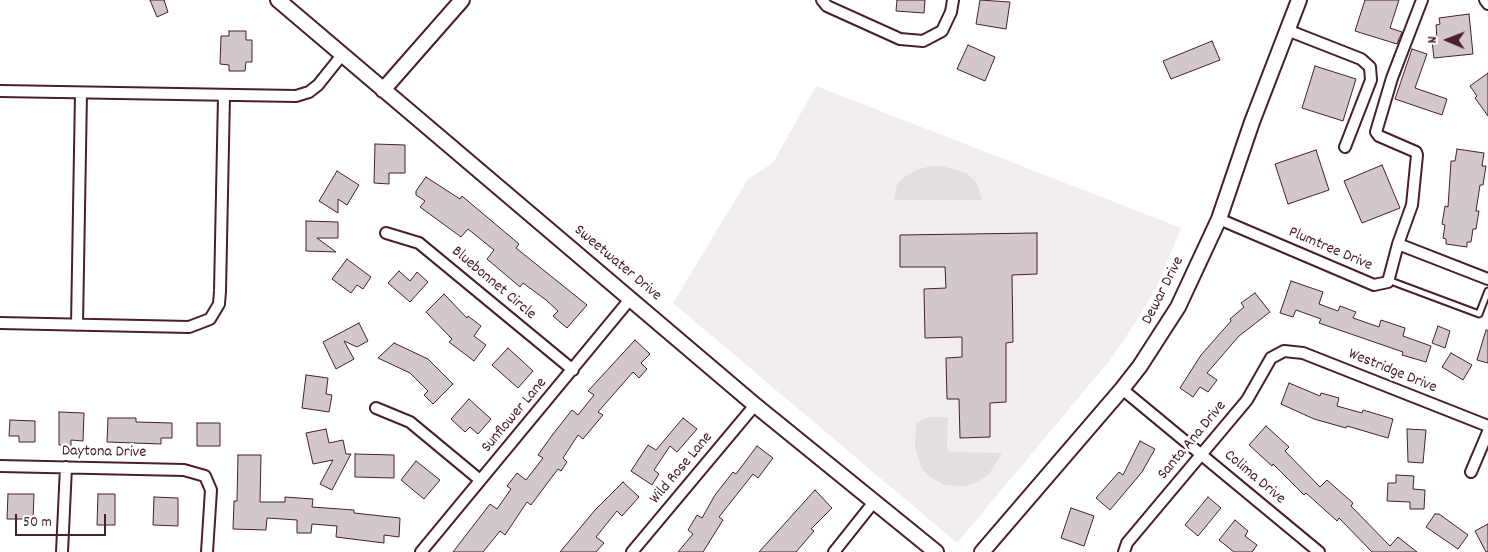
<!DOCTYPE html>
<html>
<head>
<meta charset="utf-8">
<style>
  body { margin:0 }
  #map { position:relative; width:1488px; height:552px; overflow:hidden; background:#fff; font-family:Dekko,sans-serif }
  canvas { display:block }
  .north { position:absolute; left:1423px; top:15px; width:50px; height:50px; -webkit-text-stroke:4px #fff; paint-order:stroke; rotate:271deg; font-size:14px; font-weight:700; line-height:20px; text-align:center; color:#4a1f2b }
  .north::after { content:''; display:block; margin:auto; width:18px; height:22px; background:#4a1f2b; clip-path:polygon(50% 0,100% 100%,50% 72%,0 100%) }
  .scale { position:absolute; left:15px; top:514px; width:91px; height:22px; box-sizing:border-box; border:2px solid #4a1f2b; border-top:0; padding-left:6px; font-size:15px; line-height:18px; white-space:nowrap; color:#4a1f2b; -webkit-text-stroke:4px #fff; paint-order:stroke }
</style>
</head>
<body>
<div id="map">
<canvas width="1488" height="552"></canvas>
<div class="north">N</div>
<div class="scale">50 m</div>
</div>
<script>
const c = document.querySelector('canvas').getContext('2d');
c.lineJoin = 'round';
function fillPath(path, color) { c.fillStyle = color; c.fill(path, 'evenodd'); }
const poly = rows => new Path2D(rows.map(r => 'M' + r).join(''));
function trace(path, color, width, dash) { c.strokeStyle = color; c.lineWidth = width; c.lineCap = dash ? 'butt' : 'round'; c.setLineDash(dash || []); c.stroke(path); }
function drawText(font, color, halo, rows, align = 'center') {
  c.font = font + ' Dekko,sans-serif'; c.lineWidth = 5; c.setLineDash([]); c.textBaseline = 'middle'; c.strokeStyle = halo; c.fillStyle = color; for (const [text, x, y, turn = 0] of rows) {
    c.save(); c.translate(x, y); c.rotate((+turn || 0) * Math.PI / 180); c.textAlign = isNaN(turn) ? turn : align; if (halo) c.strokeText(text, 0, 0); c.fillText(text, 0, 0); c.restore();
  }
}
fillPath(poly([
  [816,86,1181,228,1160,280,1138,319,1110,360,957,543,673,303,748,179,773,163]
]), '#f2eeef');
fillPath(poly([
  [931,166,942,166,966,173,977,183,982,200,894,200,897,184,907,175,919,169],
  [929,417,948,417,947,449,950,452,1002,453,989,474,978,482,966,486,944,485,932,478,922,469,915,447,916,423]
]), '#e5dee0');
const building = poly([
  [150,0,164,0,168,12,157,17,150,0],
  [897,0,925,0,924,13,896,11,897,0],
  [980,0,1010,2,1006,29,976,24,980,0],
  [1365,0,1399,0,1390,28,1402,32,1397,44,1355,31,1365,0],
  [1469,14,1473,54,1434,58,1432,41,1437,40,1436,25,1440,24,1439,18,1469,14],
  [229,31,246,31,246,40,252,40,252,62,246,62,245,71,229,71,229,65,220,64,221,36,229,36,229,31],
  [1212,41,1220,60,1171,79,1163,61,1212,41],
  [968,45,995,57,985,81,957,69,968,45],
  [1412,49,1427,54,1415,88,1447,99,1442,115,1395,99,1412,49],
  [1315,66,1356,79,1343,121,1302,108,1315,66],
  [1488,73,1488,116,1475,98,1477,96,1470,86,1488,73],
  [375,144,405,145,405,173,389,173,389,184,374,183,375,144],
  [1457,149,1484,153,1482,166,1486,166,1483,185,1480,185,1476,211,1479,211,1476,229,1473,229,1471,242,1467,242,1467,247,1446,244,1446,239,1443,238,1445,225,1442,224,1445,206,1448,207,1451,161,1455,161,1457,149],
  [1316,150,1329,190,1288,204,1275,164,1316,150],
  [1382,165,1400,208,1362,223,1344,181,1382,165],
  [337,171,359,185,347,205,338,199,338,213,319,201,337,171],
  [426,177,460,199,462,196,519,244,516,248,587,305,567,328,553,316,558,311,546,300,523,283,520,287,487,259,494,250,468,229,461,237,420,207,425,201,416,195,416,191,426,177],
  [306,221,338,222,338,238,317,238,336,252,306,251,306,221],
  [1037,233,1037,274,1012,275,1013,342,1006,343,1006,402,990,403,990,437,960,438,959,399,947,399,946,358,962,357,962,337,925,338,924,289,946,288,945,267,900,267,900,235,1037,233],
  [347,259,371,277,363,289,357,285,351,293,332,279,347,259],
  [399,271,410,281,417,272,428,282,410,302,388,283,399,271],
  [1291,281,1323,292,1319,304,1338,311,1340,306,1356,312,1353,318,1379,327,1381,320,1405,328,1403,336,1431,346,1426,362,1402,355,1403,352,1319,323,1321,319,1296,310,1293,317,1280,313,1291,281],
  [1255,293,1270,312,1239,336,1207,373,1217,380,1208,392,1200,387,1193,397,1180,388,1201,355,1231,321,1230,319,1244,307,1241,303,1255,293],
  [444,294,467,318,468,316,481,326,474,336,486,345,474,361,449,342,452,339,426,312,444,294],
  [359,323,368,341,357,347,344,341,354,359,336,369,323,342,359,323],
  [1438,326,1450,331,1445,348,1432,343,1438,326],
  [1486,330,1488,331,1488,363,1477,360,1486,330],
  [635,340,650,354,641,363,647,369,639,378,633,372,598,412,603,415,583,439,578,435,563,458,567,462,561,471,558,469,531,505,527,502,505,535,500,531,483,552,453,552,490,504,497,509,511,489,507,486,517,473,526,480,543,458,538,455,553,434,572,410,578,415,594,395,588,391,635,340],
  [394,343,428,359,453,384,433,404,424,395,428,391,410,373,378,358,394,343],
  [508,348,533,371,518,388,492,365,508,348],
  [1451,353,1472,365,1463,380,1442,367,1451,353],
  [306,375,328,378,326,394,332,395,329,412,302,408,306,375],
  [1289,383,1320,396,1321,393,1339,398,1337,406,1362,413,1363,410,1393,419,1388,438,1347,426,1346,428,1314,419,1281,404,1289,383],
  [469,399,491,419,478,434,470,427,465,432,451,419,469,399],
  [59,412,84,413,83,441,71,440,71,446,59,445,59,412],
  [108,418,136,418,136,422,172,423,172,438,161,438,161,444,107,442,108,418],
  [683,418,697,429,677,452,670,446,654,470,659,474,652,485,631,471,648,445,656,450,683,418],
  [10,420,35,421,35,442,19,442,19,436,9,436,10,420],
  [197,423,220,423,220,446,197,446,197,423],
  [1266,426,1289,447,1285,451,1320,487,1327,480,1353,503,1351,506,1390,546,1398,537,1417,552,1372,552,1339,518,1337,521,1306,493,1304,495,1273,464,1272,466,1249,445,1266,426],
  [326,429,329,443,343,440,346,454,351,454,332,490,320,484,333,460,313,464,306,433,326,429],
  [1407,429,1426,430,1423,463,1408,462,1407,429],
  [1140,441,1155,449,1142,472,1110,510,1096,498,1119,472,1123,475,1140,441],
  [757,446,773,458,758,478,753,474,719,517,723,520,703,552,678,552,693,534,688,530,697,515,702,518,715,495,733,472,736,474,757,446],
  [355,454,394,455,394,478,355,477,355,454],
  [238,455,261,455,260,502,285,502,285,497,313,499,312,507,354,510,354,513,400,518,399,537,384,535,384,543,336,537,337,526,312,524,311,533,297,533,297,520,267,518,266,530,233,529,234,501,237,501,238,455],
  [416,461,440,480,424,499,401,480,416,461],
  [1396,475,1414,476,1413,489,1425,490,1424,509,1410,509,1410,502,1387,501,1388,483,1396,483,1396,475],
  [623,482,639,497,622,516,617,511,596,537,604,543,596,552,560,552,595,510,623,482],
  [815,490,832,508,811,529,814,531,796,552,759,552,815,490],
  [8,494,34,494,33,519,7,519,8,494],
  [98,494,115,494,115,525,97,525,98,494],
  [154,497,178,498,178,526,153,525,154,497],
  [1208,497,1221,508,1198,536,1185,525,1208,497],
  [1071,508,1094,516,1084,546,1061,538,1071,508],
  [1435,514,1439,514,1468,535,1458,549,1426,527,1435,514],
  [1235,520,1248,531,1245,536,1257,545,1252,552,1234,552,1219,540,1235,520],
  [1488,524,1488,552,1486,552,1475,531,1488,524]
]);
fillPath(building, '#d2c7cb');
trace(building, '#4a1f2b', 1);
const lane = poly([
  [1388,280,1479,314,1488,291]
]);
const street = poly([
  [822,0,827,6,900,39,923,41,942,31,951,12,953,0],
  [1485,0,1488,4],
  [1287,30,1361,59,1370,67,1371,80,1345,147],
  [0,91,296,96,309,92,318,85,342,55],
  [1219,219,1374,285,1388,282,1398,244,1488,279],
  [386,233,419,243,573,370],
  [1398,244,1412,205,1417,155,1416,152,1379,136,1376,132,1392,78,1422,0],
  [0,323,189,327,210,319,219,304,220,291,224,96],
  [77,325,81,93],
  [1122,389,1319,552],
  [376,408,410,422,480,480],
  [0,466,184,470,205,476,211,490,207,552],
  [1471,472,1488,432],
  [62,552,66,467],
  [421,552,631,298],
  [632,552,755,405],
  [834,552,873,503],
  [1124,552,1127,543,1247,400,1271,358,1284,351,1303,353,1488,426]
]);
const secondary = poly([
  [278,0,755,405,936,552],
  [383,90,462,0],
  [982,552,1122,389,1140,366,1178,307,1219,219,1252,122,1299,0]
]);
trace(lane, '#4a1f2b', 9);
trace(street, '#4a1f2b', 14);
trace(secondary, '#4a1f2b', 18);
trace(lane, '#fff', 5);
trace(street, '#fff', 10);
trace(secondary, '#fff', 14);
drawText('16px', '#4a1f2b', '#fff', [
  ["Plumtree Drive",1330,250,23],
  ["Sweetwater Drive",617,264,40],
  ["Bluebonnet Circle",493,284,40],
  ["Dewar Drive",1164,291,-63],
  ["Westridge Drive",1392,372,22],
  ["Sunflower Lane",515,416,-50],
  ["Santa Ana Drive",1193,441,-50],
  ["Daytona Drive",104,453,1],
  ["Wild Rose Lane",682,469,-50],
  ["Colima Drive",1254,478,40]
]);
</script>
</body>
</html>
